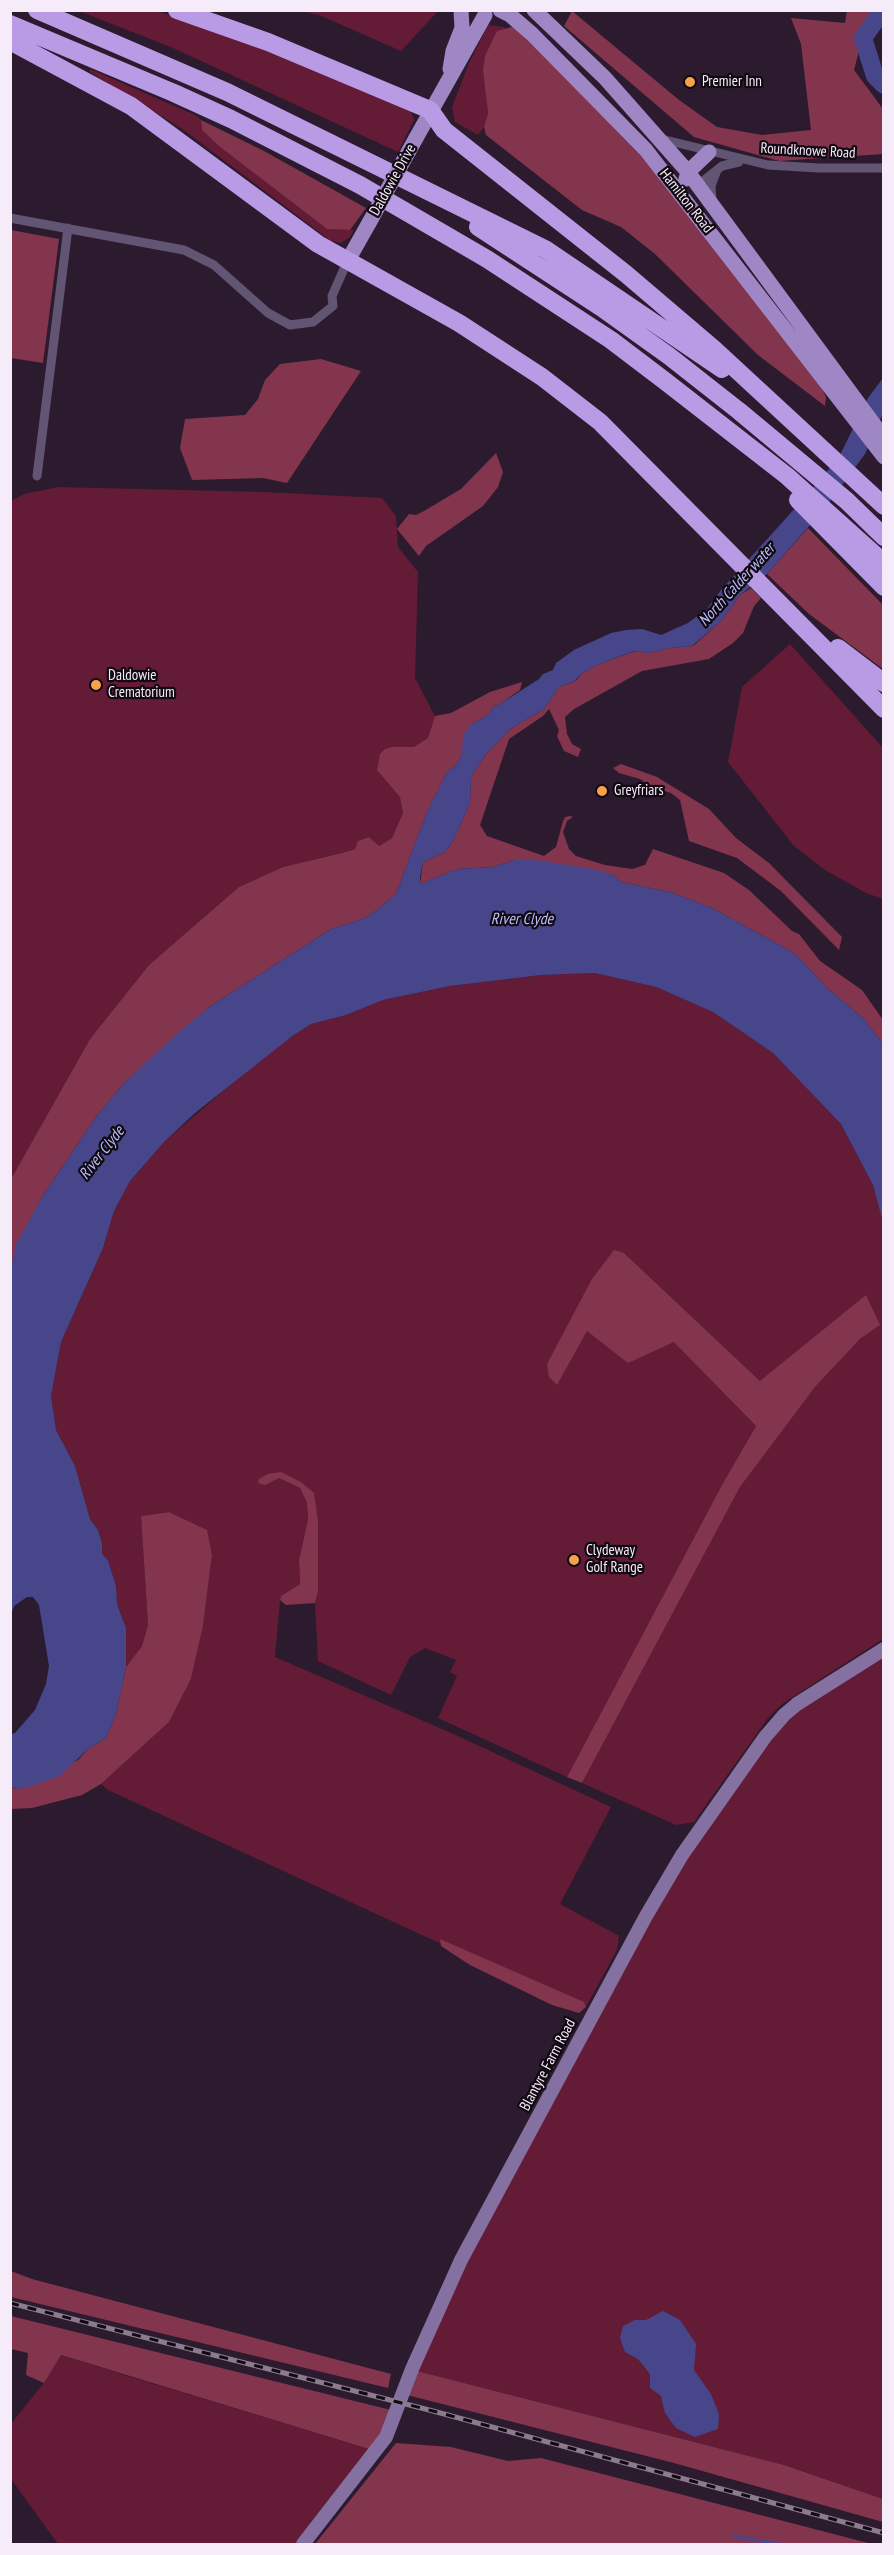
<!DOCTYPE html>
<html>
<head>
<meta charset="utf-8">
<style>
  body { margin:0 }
  #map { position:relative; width:894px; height:2555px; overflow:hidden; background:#2c1b2e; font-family:"PT Sans Narrow",sans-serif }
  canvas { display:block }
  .frame { position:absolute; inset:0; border:12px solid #f6ebf8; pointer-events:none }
</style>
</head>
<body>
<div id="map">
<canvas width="894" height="2555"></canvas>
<div class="frame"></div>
</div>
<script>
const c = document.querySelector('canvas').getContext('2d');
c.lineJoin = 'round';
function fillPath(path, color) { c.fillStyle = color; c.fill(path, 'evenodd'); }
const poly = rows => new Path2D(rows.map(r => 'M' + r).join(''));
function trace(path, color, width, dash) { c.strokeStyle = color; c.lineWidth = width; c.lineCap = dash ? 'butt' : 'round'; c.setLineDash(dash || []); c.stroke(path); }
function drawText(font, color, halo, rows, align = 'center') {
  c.font = font + ' "PT Sans Narrow",sans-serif'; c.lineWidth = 4.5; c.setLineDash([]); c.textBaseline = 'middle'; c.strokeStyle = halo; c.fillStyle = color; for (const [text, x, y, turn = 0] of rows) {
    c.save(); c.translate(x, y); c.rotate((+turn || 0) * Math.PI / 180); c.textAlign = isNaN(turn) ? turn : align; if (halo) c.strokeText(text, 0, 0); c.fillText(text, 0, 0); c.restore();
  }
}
fillPath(poly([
  [79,11,156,11,232,34,411,111,414,120,398,152,173,48],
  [300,11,438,10,438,11,401,51,319,15],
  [488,25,504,27,506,30,483,71,488,113,484,127,478,135,455,122,452,107,469,63],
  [90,69,197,116,201,120,202,130,220,147,327,229,354,230,350,237,341,243,331,241,181,128,90,72],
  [58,487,263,492,382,498,396,516,398,547,418,572,415,678,435,716,428,739,414,747,392,747,403,814,392,838,379,846,369,837,358,841,355,849,342,853,283,867,239,887,149,965,90,1039,11,1179,11,501,24,494],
  [790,644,883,748,883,899,866,893,825,870,794,846,728,762,742,687],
  [595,973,656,987,713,1012,773,1053,841,1124,873,1185,884,1222,883,1639,782,1704,768,1718,694,1822,676,1825,582,1783,740,1487,815,1387,860,1339,880,1325,760,1381,624,1253,557,1384,587,1331,674,1341,756,1426,723,1483,567,1777,438,1718,457,1676,450,1672,456,1660,425,1648,410,1657,391,1695,318,1661,315,1603,318,1591,318,1521,301,1482,279,1478,300,1488,307,1503,308,1519,299,1560,300,1584,281,1596,280,1600,275,1657,449,1732,611,1807,560,1904,619,1936,617,1950,586,2007,424,1936,108,1790,101,1784,169,1722,191,1679,203,1626,212,1555,206,1530,169,1512,141,1516,148,1625,142,1646,126,1667,126,1628,117,1604,116,1586,108,1560,102,1554,102,1543,98,1530,90,1519,75,1466,56,1430,51,1396,61,1342,103,1248,114,1211,130,1181,165,1141,269,1052,311,1024,346,1015,383,1000,450,986,541,975],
  [883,1656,883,2499,784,2465,417,2371,452,2290,645,1929,688,1858,771,1739,793,1714],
  [60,2355,141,2380,369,2449,295,2544,58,2544,11,2479,10,2425,44,2383]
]), '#641b35');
fillPath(poly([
  [572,11,679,100,717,127,762,135,811,130,801,44,791,18,845,23,847,11,874,11,868,16,854,70,883,109,883,154,779,161,694,137,564,26],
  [515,26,630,138,817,378,826,397,825,406,758,355,655,254,621,227,582,210,486,135,484,127,488,113,483,71,485,56,497,31],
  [201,120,264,151,366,208,350,230,327,229,220,147,202,130],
  [11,230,59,239,43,363,11,358],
  [321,359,361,371,287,483,263,478,192,480,180,448,185,419,245,415,258,399,265,380,280,364],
  [496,453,503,472,498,487,483,506,426,546,419,556,397,529,409,514,416,515,424,511,461,489],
  [808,528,883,605,883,669,809,614,767,574],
  [751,588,761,598,754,606,743,633,733,643,709,659,642,671,574,709,565,717,567,734,572,744,581,749,578,757,564,751,557,736,559,730,549,709,543,716,509,739,480,825,487,836,544,856,556,847,563,821,565,817,570,816,573,817,567,821,563,832,569,849,576,856,605,865,632,869,645,865,653,849,724,873,749,890,792,931,799,934,820,961,862,990,883,1020,883,1044,863,1018,827,988,798,957,787,949,712,908,670,892,621,882,613,875,515,860,492,867,457,869,420,884,423,862,445,852,453,841,470,803,471,777,486,754,510,729,544,709,559,687,576,681,582,673,599,664,636,651,650,653,670,648,693,646,722,620,740,595],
  [522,682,520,690,500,704,493,707,489,714,472,724,462,754,456,765,447,772,427,812,396,894,377,910,363,919,331,929,209,1007,124,1083,96,1117,44,1194,17,1244,11,1269,11,1179,90,1039,149,965,239,887,283,867,342,853,355,849,358,841,369,837,379,846,392,838,403,813,400,797,377,770,380,754,385,749,392,747,414,747,428,738,435,716,451,713,490,692],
  [621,764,657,777,709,809,736,838,769,863,842,937,839,950,781,891,737,858,689,841,680,800,671,793,652,787,640,779,619,773,613,768],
  [614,1250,624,1253,760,1381,866,1295,880,1325,860,1339,815,1387,740,1487,582,1783,567,1777,723,1483,756,1426,674,1342,628,1363,587,1331,557,1385,549,1377,547,1364,592,1279],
  [281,1472,301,1482,314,1493,318,1521,318,1591,315,1603,286,1605,280,1600,281,1596,300,1584,299,1560,308,1519,307,1503,300,1488,279,1478,265,1485,258,1483,259,1479,268,1474],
  [169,1512,207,1530,212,1555,203,1626,191,1679,169,1722,101,1784,82,1795,32,1808,11,1809,10,1787,17,1789,40,1782,78,1760,89,1748,106,1738,116,1714,126,1667,142,1646,148,1625,141,1516],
  [440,1939,584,2002,586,2007,579,2013,552,2005,470,1965,441,1946],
  [11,2271,32,2279,391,2374,388,2388,11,2297],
  [11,2316,391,2410,386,2427,369,2449,61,2355,44,2383,26,2375,28,2353,11,2349],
  [417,2371,784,2465,883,2499,883,2522,674,2463,407,2395],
  [396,2443,451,2447,508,2461,541,2458,872,2544,315,2544]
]), '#83354e');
fillPath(poly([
  [883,378,883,413,865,454,825,508,767,574,740,595,722,620,692,646,670,648,650,653,635,651,599,664,582,673,575,681,559,687,544,709,510,729,486,754,471,777,470,803,453,841,445,852,423,862,420,877,420,884,457,869,492,867,515,860,536,860,598,870,613,875,621,882,670,892,712,908,787,949,798,957,827,988,863,1018,883,1044,883,1222,873,1185,841,1124,773,1053,713,1012,656,987,595,973,541,975,450,986,383,1000,346,1015,311,1024,291,1037,195,1113,165,1141,130,1181,114,1211,103,1248,61,1342,51,1396,56,1430,75,1466,90,1519,98,1530,102,1543,102,1554,108,1560,116,1586,117,1604,126,1628,126,1667,116,1714,106,1738,89,1748,60,1776,28,1787,17,1789,11,1787,11,1734,15,1733,35,1710,46,1684,49,1666,39,1605,33,1597,27,1597,14,1606,11,1614,11,1269,16,1244,44,1194,96,1117,124,1083,180,1031,209,1007,331,929,363,919,377,910,396,894,427,812,447,772,456,765,462,754,463,735,472,724,489,714,493,707,500,704,539,679,543,674,553,670,556,663,574,650,611,633,626,630,642,629,661,635,688,623,707,609,721,590,808,494,839,457,868,398],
  [663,2311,680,2320,696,2344,694,2370,711,2394,719,2414,718,2429,695,2437,676,2428,665,2413,661,2396,650,2388,650,2374,638,2359,625,2352,620,2338,623,2326,635,2320,646,2320]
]), '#48468b');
trace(poly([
  [732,2536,779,2544]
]), '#48468b', 3);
trace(poly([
  [883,10,863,38,875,76,884,85]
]), '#48468b', 18);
trace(poly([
  [661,139,768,165,818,168,884,168],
  [694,184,698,185,722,166,739,162],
  [712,200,711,186,717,170],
  [10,218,184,250,214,265,268,313,290,325,313,322,333,306,332,296,347,262],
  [37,476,68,228]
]), '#615573', 9);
trace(poly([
  [303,2544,386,2437,412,2369,461,2260,646,1916,682,1855,765,1737,784,1715,797,1704,884,1649]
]), '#8471a1', 14);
trace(poly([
  [500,10,510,15,532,34,646,150,884,457],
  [534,10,605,78,688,172,884,438],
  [450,69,453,51,462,28,461,10],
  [416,138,485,15],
  [686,179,688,172,709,152],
  [347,262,369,223]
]), '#9f86c5', 15);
trace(poly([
  [37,10,227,92,545,249,722,369],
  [177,10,268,42,430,110,444,130,626,274,714,349,884,506],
  [10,24,174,93,231,119,360,185,487,259,611,340,665,381,787,476,884,563],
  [10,41,131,106,318,244,459,323,542,377,600,422,884,709],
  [478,227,602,308,669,356,739,411,847,501,884,537],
  [798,500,884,587],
  [838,648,884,683]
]), '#b89ae5', 18);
const rail = poly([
  [10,2303,433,2411,884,2533]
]);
trace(rail, '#8a7c8c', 5);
trace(rail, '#100911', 3, [9]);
trace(poly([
  [369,223,416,138]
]), '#9f86c5', 15);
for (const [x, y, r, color] of [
  [690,82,6,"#f7a149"],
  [96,685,6,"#f7a149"],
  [602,791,6,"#f7a149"],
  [574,1560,6,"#f7a149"]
]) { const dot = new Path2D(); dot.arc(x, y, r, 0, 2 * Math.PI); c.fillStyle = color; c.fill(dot); trace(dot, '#100911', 2); }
drawText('15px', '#f6ebf8', '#100911', [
  ["Premier Inn",702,82],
  ["Daldowie",108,676],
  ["Crematorium",108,693],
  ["Greyfriars",614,791],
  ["Clydeway",586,1551],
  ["Golf Range",586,1568]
], 'left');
drawText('15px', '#f6ebf8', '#100911', [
  ["Roundknowe Road",808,151,3],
  ["Daldowie Drive",393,180,-61],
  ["Hamilton Road",686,201,52],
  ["Blantyre Farm Road",548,2065,-62]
]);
drawText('italic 16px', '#babefa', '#100911', [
  ["North Calder water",737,585,-48],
  ["River Clyde",522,919],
  ["River Clyde",102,1153,-52]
]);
</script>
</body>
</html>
